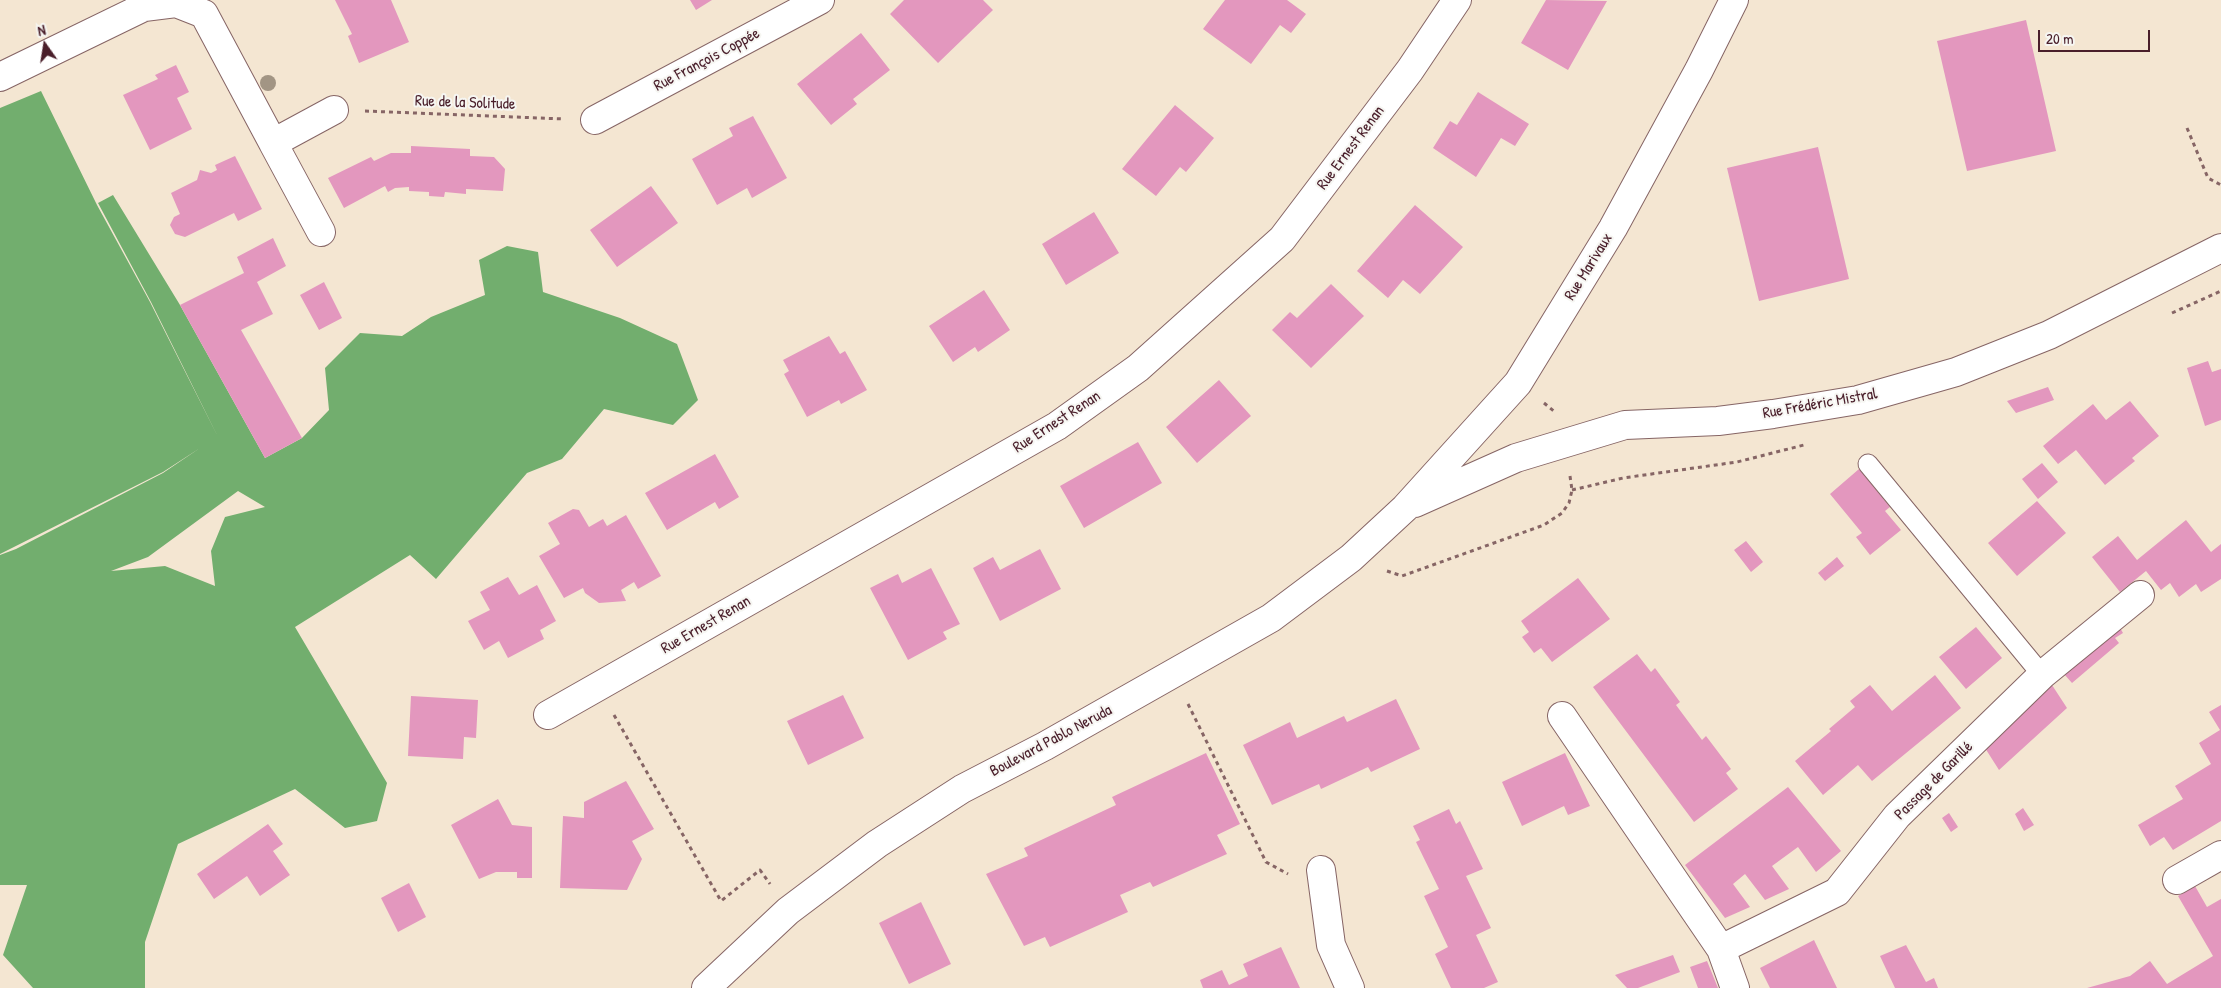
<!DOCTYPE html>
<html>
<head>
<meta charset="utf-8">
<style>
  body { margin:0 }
  #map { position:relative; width:2221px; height:988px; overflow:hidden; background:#f4e6d2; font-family:"Patrick Hand",sans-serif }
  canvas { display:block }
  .north { position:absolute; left:20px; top:20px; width:50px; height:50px; -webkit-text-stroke:4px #f6f6f2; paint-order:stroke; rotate:347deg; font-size:14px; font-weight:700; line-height:20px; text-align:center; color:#4a1f2b }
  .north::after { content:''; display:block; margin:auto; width:18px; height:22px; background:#4a1f2b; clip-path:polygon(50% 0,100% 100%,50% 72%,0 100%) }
  .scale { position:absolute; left:2038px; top:30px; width:112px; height:22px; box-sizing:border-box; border:2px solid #4a1f2b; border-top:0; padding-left:6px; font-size:15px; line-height:18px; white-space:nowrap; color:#4a1f2b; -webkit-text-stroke:4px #f6f6f2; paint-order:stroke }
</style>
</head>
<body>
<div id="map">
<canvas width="2221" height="988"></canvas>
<div class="north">N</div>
<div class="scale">20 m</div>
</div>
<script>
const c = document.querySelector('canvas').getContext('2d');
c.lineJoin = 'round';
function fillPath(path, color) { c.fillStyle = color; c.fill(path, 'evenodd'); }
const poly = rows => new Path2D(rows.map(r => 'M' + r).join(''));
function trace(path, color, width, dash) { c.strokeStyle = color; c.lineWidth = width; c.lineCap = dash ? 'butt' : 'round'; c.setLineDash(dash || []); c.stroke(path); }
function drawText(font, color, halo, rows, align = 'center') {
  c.font = font + ' "Patrick Hand",sans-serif'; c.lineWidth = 4; c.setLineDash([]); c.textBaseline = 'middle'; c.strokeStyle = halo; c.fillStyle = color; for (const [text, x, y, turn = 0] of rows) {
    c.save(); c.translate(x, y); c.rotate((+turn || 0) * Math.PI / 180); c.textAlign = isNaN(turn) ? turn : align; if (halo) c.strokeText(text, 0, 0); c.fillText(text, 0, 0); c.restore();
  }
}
fillPath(poly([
  [41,91,97,205,150,302,217,435,151,302,98,203,113,195,180,305,265,458,302,438,329,410,325,368,360,333,402,336,431,317,485,295,479,260,507,246,538,252,543,292,620,318,677,344,698,400,673,425,604,409,562,459,527,473,436,579,410,555,295,627,387,783,377,821,345,828,295,789,178,844,145,942,145,988,33,988,3,955,27,885,0,885,0,555,16,549,163,473,200,448,163,472,0,554,0,108],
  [238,491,265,507,225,517,211,551,215,586,165,566,111,571,148,557]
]), '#72ae6e');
fillPath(poly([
  [335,0,391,0,409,42,359,63,348,36,352,34],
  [690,0,712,0,696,10],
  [904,0,983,0,993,10,938,63,890,14],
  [1225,0,1287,0,1306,14,1291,33,1280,25,1251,64,1203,29],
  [1546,0,1607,1,1568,70,1521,43],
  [2026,20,2056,151,1967,171,1937,41],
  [861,33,890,70,853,99,857,104,831,125,797,84],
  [176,65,189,92,177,98,192,129,150,150,123,95,158,79,155,75],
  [1478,92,1529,124,1515,146,1501,138,1476,177,1433,148,1450,121,1457,125],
  [1175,105,1214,138,1186,172,1180,167,1156,196,1122,169],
  [753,116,787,178,752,198,747,188,717,205,692,159,733,136,729,128],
  [411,146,470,149,470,156,494,157,505,169,503,191,466,189,466,194,445,192,444,197,429,196,429,192,409,191,409,187,395,188,388,192,385,186,344,208,328,178,371,157,374,161,391,153,411,153],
  [1818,147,1849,279,1759,301,1727,168],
  [235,156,262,209,238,221,234,213,185,237,175,234,170,225,174,217,180,214,171,193,197,180,200,170,211,173,217,170,215,165],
  [651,186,678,223,617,267,590,230],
  [1415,205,1463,247,1420,294,1403,280,1388,298,1357,271],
  [1094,212,1119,253,1066,285,1042,244],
  [273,238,286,266,257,282,273,314,241,330,302,438,265,458,180,305,244,273,237,257],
  [324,282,342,318,319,330,300,295],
  [1331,284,1364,316,1311,368,1272,330,1290,312,1297,318],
  [984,290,1010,330,978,352,975,347,953,362,929,326],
  [829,336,840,354,845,351,867,390,841,404,839,400,807,417,784,374,789,371,783,360],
  [2208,361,2212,372,2221,369,2221,420,2205,426,2187,368],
  [1219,380,1251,416,1197,463,1166,427],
  [2048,387,2054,400,2016,413,2007,401],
  [2130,401,2159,436,2132,458,2135,461,2105,485,2076,450,2058,464,2043,446,2093,404,2106,420],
  [1138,442,1162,483,1084,528,1060,486],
  [715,454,739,497,719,509,715,502,667,530,645,493],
  [2042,463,2058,482,2038,499,2022,479],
  [1859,469,1890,507,1885,511,1901,530,1870,555,1856,537,1862,533,1830,494],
  [2037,501,2066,533,2017,576,1988,543],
  [573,509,579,510,589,527,603,519,607,526,626,515,661,576,638,589,634,582,621,590,626,601,599,603,585,593,583,588,564,598,539,556,560,544,548,523],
  [2186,520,2211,552,2221,544,2221,579,2201,592,2196,584,2179,597,2170,583,2161,590,2146,571,2120,592,2092,557,2118,536,2137,560],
  [1746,541,1763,562,1751,572,1734,550],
  [1040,549,1061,589,1000,621,973,568,993,557,1000,570],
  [1837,557,1844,566,1825,581,1818,573],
  [931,568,960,624,943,632,947,639,908,660,870,588,898,574,902,583],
  [508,577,519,595,537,585,556,621,540,630,544,639,508,658,499,641,484,650,468,621,490,610,480,592],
  [1578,578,1610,619,1552,662,1541,648,1534,653,1522,637,1529,632,1521,621],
  [2119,626,2123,633,2115,638,2119,643,2072,683,2064,674],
  [1976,627,2002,658,1966,689,1939,657],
  [1637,654,1651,672,1655,668,1680,702,1676,705,1702,740,1706,736,1731,769,1726,773,1738,789,1694,822,1593,687],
  [1935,675,1961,708,1872,781,1858,765,1823,795,1795,761,1831,731,1829,729,1855,707,1850,701,1870,685,1892,711],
  [2052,685,2067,708,1999,770,1985,748],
  [843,695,864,738,808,765,787,721],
  [411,696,478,700,476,738,464,737,463,759,408,756],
  [1396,699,1420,749,1371,772,1368,767,1321,789,1319,784,1272,805,1243,745,1290,722,1297,738,1344,716,1347,722],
  [2221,705,2221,821,2173,850,2164,837,2150,846,2138,825,2183,799,2175,786,2211,764,2199,743,2220,730,2209,712],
  [1206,753,1240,824,1217,835,1227,854,1153,887,1150,882,1120,895,1128,912,1050,947,1045,937,1024,946,986,874,1028,856,1024,848,1116,805,1112,797],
  [1565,753,1590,806,1568,815,1564,806,1522,826,1502,782],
  [626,781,654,829,632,841,642,859,627,890,560,888,563,816,584,818,584,802],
  [1788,787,1841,851,1816,872,1798,847,1772,866,1789,889,1765,900,1745,874,1733,884,1750,907,1725,918,1685,865],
  [498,799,512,825,532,827,532,878,517,878,517,872,496,872,479,879,451,825],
  [2023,808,2034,825,2024,831,2015,814],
  [1449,809,1456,824,1460,821,1483,869,1466,876,1491,928,1476,935,1498,982,1484,988,1451,988,1435,954,1448,947,1424,896,1439,889,1416,842,1420,840,1413,826],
  [1949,813,1958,827,1951,832,1942,818],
  [268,824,283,844,273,851,290,875,260,896,247,876,214,899,197,874],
  [409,883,426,917,398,932,381,898],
  [2195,886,2207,907,2221,899,2221,988,2087,988,2130,976,2150,961,2167,984,2213,956,2178,896],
  [921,902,951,964,909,984,879,923],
  [1814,940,1837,988,1770,988,1760,968],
  [1906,945,1926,982,1934,978,1938,988,1895,988,1880,956],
  [1281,947,1300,988,1203,988,1200,980,1222,970,1229,985,1248,976,1243,964],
  [1673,955,1680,972,1638,988,1627,988,1615,975],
  [1707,961,1718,988,1698,988,1690,967]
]), '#e397be');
const lane = poly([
  [1868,464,2042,675]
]);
const street = poly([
  [0,77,144,7,176,3,204,14,273,143,334,110],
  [595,120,820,0],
  [273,143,321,232],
  [1415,503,1516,458,1625,425,1718,421,1773,414,1858,400,1956,372,2049,335,2221,248],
  [548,715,1057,426,1138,368,1282,239,1410,70,1457,0],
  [1562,716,1721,949],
  [1321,870,1331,945,1350,988],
  [2177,880,2221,855],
  [706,988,788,911,877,844,962,789,1045,746,1271,618,1351,558,1405,508,1518,383,1613,228,1699,70,1734,0],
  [1735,988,1721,949,1837,892,1897,816,2042,675,2140,595]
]);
trace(lane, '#866565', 21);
trace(street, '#866565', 30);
trace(poly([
  [365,111,564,119],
  [2187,128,2208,178,2221,185],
  [2172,313,2221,291],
  [1544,403,1555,412],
  [1572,490,1623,478,1737,462,1804,445],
  [1387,571,1402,576,1544,525,1562,513,1569,503,1572,490,1570,476],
  [1188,704,1266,862,1288,874],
  [614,715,721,901,760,870,770,884]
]), '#866565', 3, [4, 4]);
trace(lane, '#fff', 19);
trace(street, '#fff', 28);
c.fillStyle = '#a29584';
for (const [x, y] of [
  [268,83]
]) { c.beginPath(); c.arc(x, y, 8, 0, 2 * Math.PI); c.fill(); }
drawText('16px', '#4a1f2b', '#f6f6f2', [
  ["Rue François Coppée",707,60,-28],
  ["Rue de la Solitude",465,103,2],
  ["Rue Ernest Renan",1351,148,-53],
  ["Rue Marivaux",1589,267,-58],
  ["Rue Frédéric Mistral",1820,404,-10],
  ["Rue Ernest Renan",1057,422,-33],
  ["Rue Ernest Renan",706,625,-30],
  ["Boulevard Pablo Neruda",1051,741,-28],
  ["Passage de Garillé",1934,781,-45]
]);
</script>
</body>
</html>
